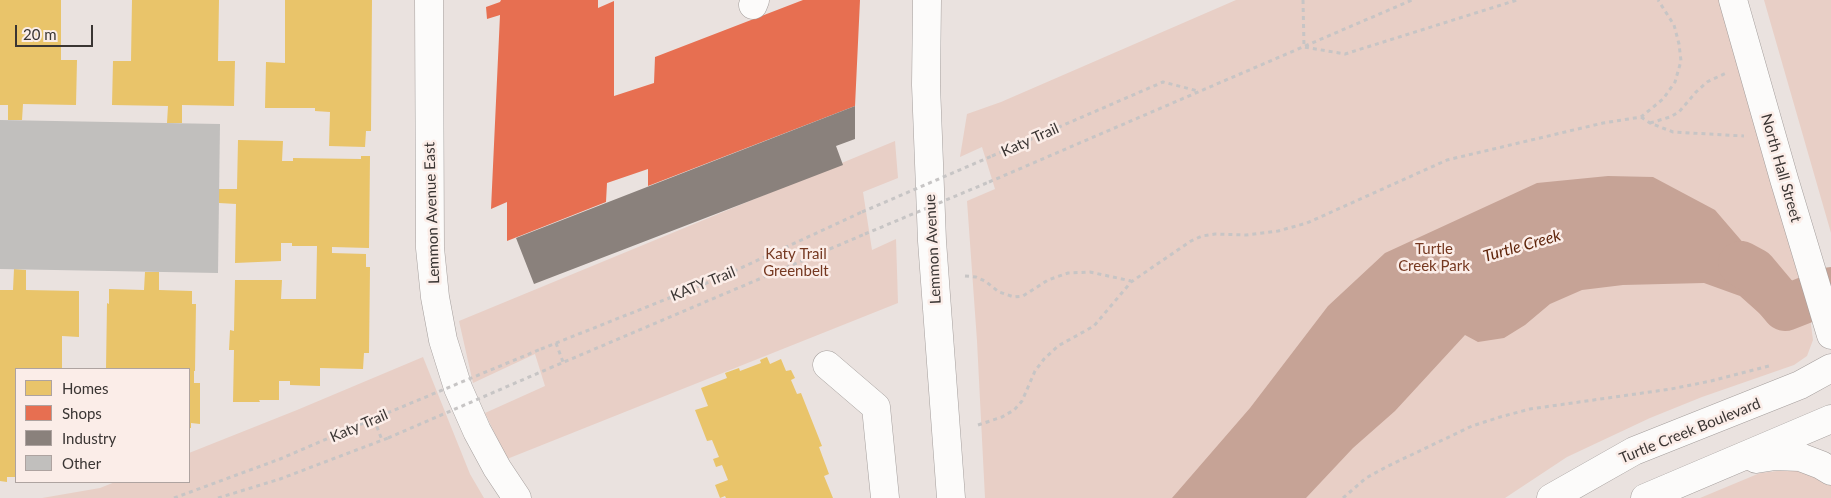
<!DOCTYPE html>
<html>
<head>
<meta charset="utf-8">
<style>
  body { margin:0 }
  #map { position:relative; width:1831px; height:498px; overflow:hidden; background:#eae2df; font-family:Lato,sans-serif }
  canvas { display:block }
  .legend { position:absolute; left:15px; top:368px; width:175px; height:115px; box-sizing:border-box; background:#fbede8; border:1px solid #aea3a0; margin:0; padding:6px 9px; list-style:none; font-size:15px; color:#3a3533 }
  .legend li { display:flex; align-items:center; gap:10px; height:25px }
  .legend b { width:25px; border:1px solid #aea3a0 }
  .scale { position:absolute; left:15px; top:25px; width:78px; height:22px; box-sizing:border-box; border:2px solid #3a3533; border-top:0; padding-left:6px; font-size:15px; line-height:18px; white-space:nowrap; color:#3a3533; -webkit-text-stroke:4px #fbede8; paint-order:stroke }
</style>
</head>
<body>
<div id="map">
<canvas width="1831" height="498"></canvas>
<ul class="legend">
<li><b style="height:14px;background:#e9c46a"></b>Homes</li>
<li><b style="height:14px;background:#e76f51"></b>Shops</li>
<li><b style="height:14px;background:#8a817c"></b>Industry</li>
<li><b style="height:14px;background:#c1bfbd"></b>Other</li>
</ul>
<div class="scale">20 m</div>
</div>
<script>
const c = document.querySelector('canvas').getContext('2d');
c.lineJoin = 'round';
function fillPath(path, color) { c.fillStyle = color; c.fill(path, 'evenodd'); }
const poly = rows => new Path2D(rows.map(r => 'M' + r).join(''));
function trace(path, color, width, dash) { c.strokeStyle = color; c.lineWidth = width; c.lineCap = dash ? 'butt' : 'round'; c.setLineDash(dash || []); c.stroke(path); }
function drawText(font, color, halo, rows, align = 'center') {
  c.font = font + ' Lato,sans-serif'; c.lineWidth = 5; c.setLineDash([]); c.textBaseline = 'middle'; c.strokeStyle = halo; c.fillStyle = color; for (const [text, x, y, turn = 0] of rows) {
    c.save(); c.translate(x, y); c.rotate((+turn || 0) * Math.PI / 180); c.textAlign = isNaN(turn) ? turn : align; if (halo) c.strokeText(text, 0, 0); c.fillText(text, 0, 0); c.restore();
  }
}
fillPath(poly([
  [1236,0,1720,0,1810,317,1813,340,1807,356,1794,365,1702,397,1650,418,1567,457,1505,498,985,498,977,341,967,201,995,189,982,147,960,157,967,114,1001,102],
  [1764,0,1831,0,1831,233],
  [895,141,898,178,863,192,872,250,896,239,898,303,507,459,485,413,545,386,535,354,473,383,459,321],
  [423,357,470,474,484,498,42,498,100,488,115,482,189,482,189,453,297,410],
  [1777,471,1798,471,1815,474,1831,482,1831,498,1700,498,1760,473]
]), '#e8cfc6');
fillPath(poly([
  [1608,176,1653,177,1715,210,1752,253,1785,308,1794,328,1768,321,1740,296,1704,283,1623,285,1582,290,1550,304,1525,325,1504,338,1478,342,1465,335,1395,411,1353,448,1306,498,1172,498,1250,408,1328,306,1385,253,1537,183]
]), '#c6a396');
fillPath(poly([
  [0,0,61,0,61,60,77,60,76,105,23,104,22,120,8,120,8,105,0,105],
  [132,0,219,0,218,61,235,61,234,106,182,105,182,123,167,123,168,106,112,105,113,61,131,61],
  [285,0,372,0,371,131,366,131,365,147,329,146,330,112,315,111,315,108,265,108,266,62,285,63],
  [238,140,283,141,282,161,293,161,293,158,361,159,361,156,370,156,369,248,332,247,332,253,366,254,366,267,370,267,369,353,364,353,363,369,320,368,320,386,290,385,290,381,279,381,279,400,259,400,260,402,233,402,234,350,229,350,230,330,234,331,235,280,282,280,281,299,316,299,317,246,292,246,292,243,281,243,281,261,235,263,236,204,219,203,219,189,237,189],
  [14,269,26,270,26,290,79,291,79,337,62,336,62,369,16,369,16,477,7,477,7,482,0,481,0,290,13,290],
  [145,272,159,272,159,290,192,291,192,304,196,304,195,371,194,371,194,383,200,383,200,424,191,423,191,428,189,428,189,369,106,369,107,303,109,304,109,289,144,290],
  [767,357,770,364,781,359,786,371,791,370,795,378,791,380,797,394,801,393,822,446,819,447,829,474,824,476,833,498,726,498,725,496,720,498,715,485,728,480,722,465,716,467,713,459,719,457,712,440,707,441,695,410,708,406,701,388,727,378,725,373,739,368,740,371,761,363,760,360]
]), '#e9c46a');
fillPath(poly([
  [501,0,598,0,598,8,614,1,614,96,654,83,655,57,803,0,860,0,855,106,648,186,648,169,607,183,606,202,507,241,507,202,491,209,500,15,487,19,486,7,500,2]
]), '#e76f51');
fillPath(poly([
  [855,106,855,139,836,146,843,165,534,284,516,238]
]), '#8a817c');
trace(poly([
  [1741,264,1754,271,1785,308,1831,290]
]), '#c6a396', 46);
fillPath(poly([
  [0,120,220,124,218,273,0,269]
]), '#c1bfbd');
const minor = poly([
  [1733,0,1784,179,1831,335],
  [753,5,755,0],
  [827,365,876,407,885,498]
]);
const major = poly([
  [429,0,430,248,435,297,443,340,458,388,477,431,497,468,517,498],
  [927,0,926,85,932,241,951,498],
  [1756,459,1775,456,1800,457,1821,465,1831,471],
  [1551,498,1634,451,1800,385,1831,368],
  [1645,498,1831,419]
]);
trace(minor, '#a49e9c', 29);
trace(major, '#a49e9c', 29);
trace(poly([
  [1303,0,1304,47,1345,54,1517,0],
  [1641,117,1650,123,1673,132,1744,136],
  [1650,123,1670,117,1679,112,1696,92,1707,82,1726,73],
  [992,156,1163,82,1198,91],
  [989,182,1412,0],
  [965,276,976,277,985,281,999,292,1014,297,1023,296,1048,280,1068,273,1090,272,1131,281],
  [556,343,563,362],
  [541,349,717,279,862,212],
  [550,368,865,234],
  [374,419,382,440],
  [978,425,1002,417,1014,410,1022,401,1035,371,1044,359,1058,346,1094,326,1131,282,1191,241,1202,236,1215,234,1246,235,1278,231,1307,223,1447,160,1603,123,1641,117,1663,99,1675,82,1681,61,1679,44,1674,25,1658,0],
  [174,498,280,459,380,416],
  [218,498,280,479,388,438],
  [1343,498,1366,478,1388,466,1472,426,1500,417,1530,409,1671,389,1711,381,1769,366]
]), '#c7c5c5', 3, [4, 4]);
trace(minor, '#fcfbfa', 28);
trace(major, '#fcfbfa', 28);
trace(poly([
  [862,212,992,156],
  [865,234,989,182],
  [380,416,541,349],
  [388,438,550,368]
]), '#c7c5c5', 3, [4, 4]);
drawText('15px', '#3a3533', '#fbede8', [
  ["Katy Trail",1030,140,-24],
  ["North Hall Street",1781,168,74],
  ["Lemmon Avenue East",432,213,-92],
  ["Lemmon Avenue",933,249,-93],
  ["KATY Trail",703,284,-22],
  ["Katy Trail",359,426,-23],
  ["Turtle Creek Boulevard",1690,431,-22]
]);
drawText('15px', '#753820', '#fbede8', [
  ["Turtle",1434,249],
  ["Creek Park",1434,266],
  ["Katy Trail",796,254],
  ["Greenbelt",796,271]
]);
drawText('italic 16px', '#5e2309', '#fbede8', [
  ["Turtle Creek",1522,246,-16]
]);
</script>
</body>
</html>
